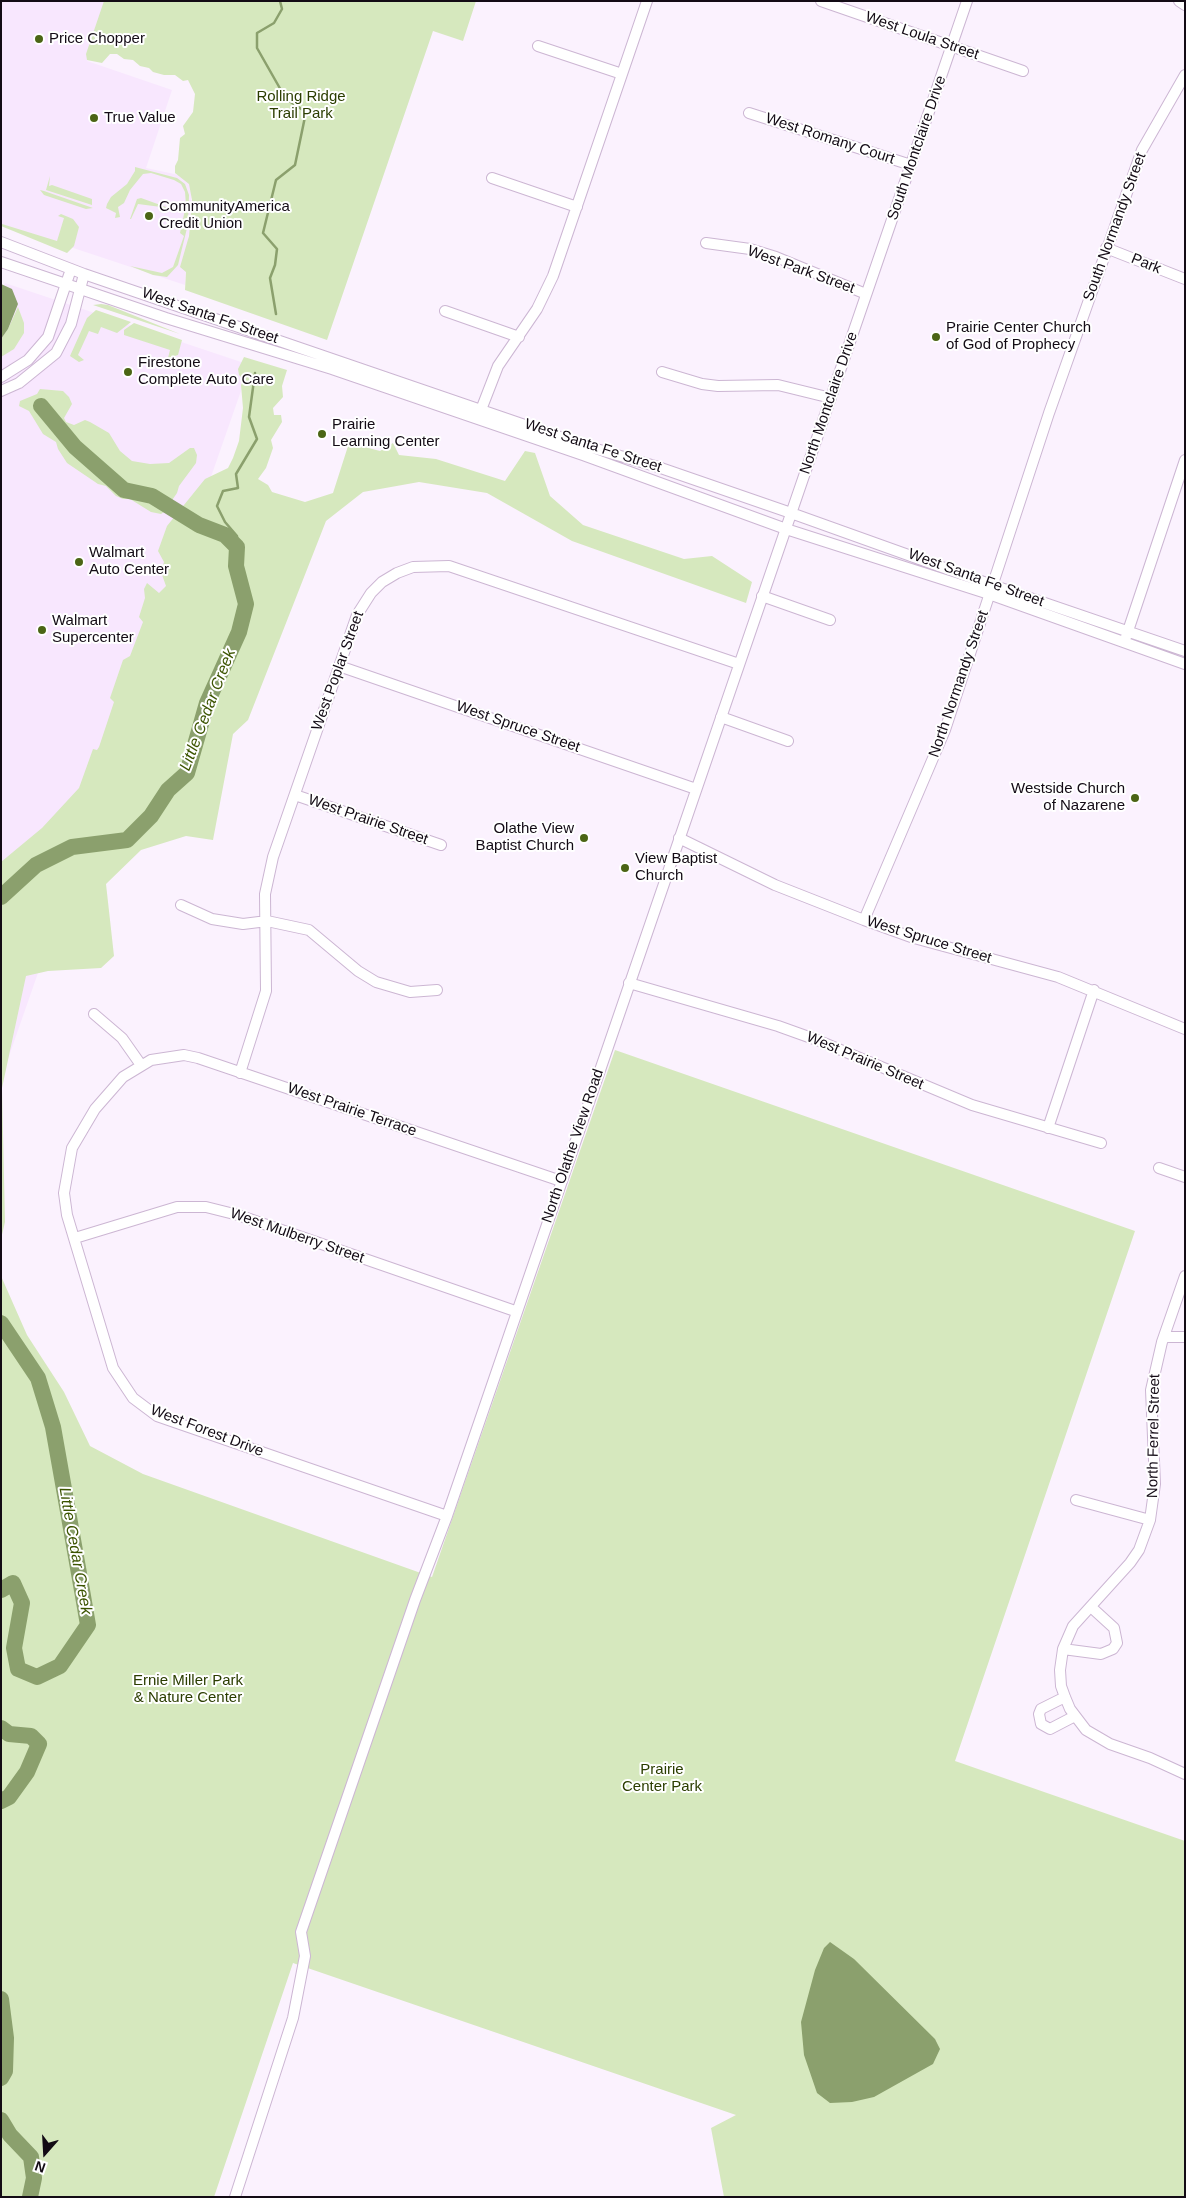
<!DOCTYPE html>
<html>
<head>
<meta charset="utf-8">
<style>
  body { margin:0 }
  #map { position:relative; width:1186px; height:2198px; overflow:hidden; background:#fbf2fe; font-family:Helvetica,sans-serif }
  canvas { display:block }
  .frame { position:absolute; inset:0; border:2px solid #130b15; pointer-events:none }
  .north { position:absolute; left:20px; top:2128px; width:50px; height:50px; -webkit-text-stroke:4px #fff; paint-order:stroke; rotate:199deg; font-size:14px; font-weight:700; line-height:20px; text-align:center; color:#130b15 }
  .north::after { content:''; display:block; margin:auto; width:18px; height:22px; background:#130b15; clip-path:polygon(50% 0,100% 100%,50% 72%,0 100%) }
</style>
</head>
<body>
<div id="map">
<canvas width="1186" height="2198"></canvas>
<div class="frame"></div>
<div class="north">N</div>
</div>
<script>
const c = document.querySelector('canvas').getContext('2d');
c.lineJoin = 'round';
function fillPath(path, color) { c.fillStyle = color; c.fill(path, 'evenodd'); }
const poly = rows => new Path2D(rows.map(r => 'M' + r).join(''));
function trace(path, color, width, dash) { c.strokeStyle = color; c.lineWidth = width; c.lineCap = dash ? 'butt' : 'round'; c.setLineDash(dash || []); c.stroke(path); }
function drawText(font, color, halo, rows, align = 'center') {
  c.font = font + ' Helvetica,sans-serif'; c.lineWidth = 4; c.setLineDash([]); c.textBaseline = 'middle'; c.strokeStyle = halo; c.fillStyle = color; for (const [text, x, y, turn = 0] of rows) {
    c.save(); c.translate(x, y); c.rotate((+turn || 0) * Math.PI / 180); c.textAlign = isNaN(turn) ? turn : align; if (halo) c.strokeText(text, 0, 0); c.fillText(text, 0, 0); c.restore();
  }
}
fillPath(poly([
  [1,1,108,1,87,61,172,90,146,168,193,178,185,285,1,224],
  [5,283,250,365,1,1079,1,292]
]), '#f8e7fe');
fillPath(poly([
  [104,1,476,1,463,41,433,31,327,340,185,290,186,272,180,267,189,236,192,200,189,184,175,173,175,166,178,160,180,138,185,134,183,126,193,112,195,94,188,80,183,81,175,75,164,75,153,72,149,68,140,66,133,60,124,59,117,54,110,54,102,63,87,60,86,54],
  [135,167,177,178,185,184,189,195,188,224,178,265,167,277,153,275,130,266,162,273,173,267,184,236,180,233,186,205,185,192,181,184,174,180,151,173,143,174,130,190,124,203,118,207,120,217,115,218,116,213,106,208,107,204,111,197,127,184,135,171],
  [50,176,49,186,52,185,92,199,92,205,46,190],
  [40,190,44,191,93,208,86,209,44,195],
  [141,198,166,207,166,213,160,212,161,207,138,204,131,219,130,219,137,199],
  [61,214,73,219,79,227,74,246,67,253,1,226,1,221,2,224,57,241,64,218,58,216],
  [101,304,108,305,180,334,93,305],
  [18,307,24,323,24,333,14,349,1,357,1,339,8,329],
  [96,310,131,322,117,333,101,327,98,334,89,331,78,355,84,360,79,362,70,356,87,318],
  [134,323,182,340,178,355,168,358,170,350,124,335,124,330],
  [244,357,287,370,282,386,283,397,273,408,274,415,281,415,282,422,271,440,273,448,266,468,258,479,268,485,272,492,305,502,333,493,349,443,380,451,393,443,399,455,436,459,505,481,525,451,535,453,550,496,583,525,684,559,712,556,752,582,746,603,572,541,487,493,419,482,363,492,326,521,248,720,233,734,213,840,186,836,141,850,106,884,114,956,101,968,48,971,26,976,2,1088,5,1222,1,1239,1,862,42,828,79,788,93,749,97,750,99,747,114,702,110,698,123,660,130,656,143,622,139,617,145,598,144,589,147,583,159,593,166,586,161,572,164,562,158,551,167,526,205,479,228,468,233,458,239,441,243,408,241,385,244,380,239,375,238,369],
  [40,389,63,391,69,397,72,404,64,418,66,422,74,425,85,420,90,422,109,433,120,451,132,461,150,464,169,463,190,448,194,448,197,455,196,463,179,486,177,493,164,512,161,514,151,512,130,499,123,499,116,496,106,486,98,484,67,463,58,449,56,442,43,434,29,411,19,406,20,401,37,394],
  [615,1050,1135,1231,955,1761,1185,1841,1185,2197,724,2197,711,2128,736,2115,293,1963,214,2197,1,2197,1,1276,27,1335,64,1392,90,1446,143,1474,432,1577]
]), '#d6e8be');
fillPath(poly([
  [1,284,12,289,18,304,8,329,1,339],
  [830,1942,854,1959,935,2039,940,2049,933,2064,874,2097,852,2102,830,2103,817,2093,804,2055,801,2022,815,1970,824,1948]
]), '#8ba06d');
trace(poly([
  [276,314,270,278,275,265,277,249,263,233,276,180,295,165,306,112,286,99,257,48,257,33,274,23,282,9,280,1],
  [237,547,237,536,225,522,217,506,223,491,238,488,236,474,257,439,249,417,255,373]
]), '#8ba06d', 2.5);
trace(poly([
  [1,897,36,865,72,847,127,840,151,816,168,790,187,773,207,703,239,632,246,604,236,566,237,547,225,535,199,525,152,496,124,490,75,447,41,406],
  [1,1323,38,1378,53,1427,83,1596,88,1625,60,1666,37,1677,18,1669,14,1648,22,1603,13,1583,1,1590],
  [1,1728,9,1734,31,1736,39,1744,27,1772,9,1797,1,1801],
  [1,1999,6,2038,5,2071,1,2078],
  [1,2120,10,2135,31,2157,34,2178,30,2197]
]), '#8ba06d', 16);
const minor = poly([
  [821,1,1023,71],
  [1179,1,1185,5],
  [538,46,622,74],
  [749,113,911,165],
  [492,178,577,207],
  [1,242,84,274,586,446,655,466,791,513,992,585,1185,651],
  [706,243,750,249,776,257,866,294],
  [1106,248,1185,279],
  [1,262,166,318,332,369,583,455,786,529,989,594,1185,664],
  [445,311,519,337],
  [662,372,702,384,718,386,778,385,831,398],
  [1,377,28,360,48,337,71,269],
  [1,391,19,383,56,353,71,324,84,274],
  [479,415,498,366,537,309,553,276,647,1],
  [762,596,830,620],
  [1126,637,1185,460],
  [339,666,696,789],
  [721,717,788,741],
  [295,795,441,845],
  [679,838,775,885,864,920,914,938,1058,977,1185,1029],
  [181,905,212,919,243,924,267,921,309,930,358,971,376,982,410,992,437,990],
  [864,920,945,730,1049,413,1142,150,1185,75],
  [629,983,778,1026,817,1040,972,1105,1101,1143],
  [94,1014,122,1038,141,1065],
  [240,1073,266,991,265,894,273,857,357,615,371,593,382,582,397,573,413,567,449,566,739,664],
  [1048,1128,1094,990],
  [1159,1168,1185,1177],
  [75,1238,177,1207,206,1207,238,1215,515,1311],
  [1185,1276,1162,1342,1151,1390,1155,1484,1150,1520,1139,1550,1130,1563,1073,1626,1063,1649,1060,1670,1061,1686,1065,1697,1070,1709,1086,1730,1110,1744,1150,1758,1185,1774],
  [1164,1337,1185,1337],
  [1076,1500,1150,1520],
  [447,1516,183,1425,157,1416,133,1398,113,1368,67,1215,64,1193,72,1148,95,1109,123,1077,151,1060,184,1055,198,1058,561,1181],
  [1063,1649,1101,1654,1113,1649,1117,1643,1114,1628,1091,1607],
  [1065,1697,1041,1709,1039,1714,1041,1724,1050,1729,1075,1716],
  [235,2197,293,2018,305,1956,301,1932,415,1600,447,1516,967,1]
]);
trace(minor, '#ccb6d3', 12);
trace(minor, '#fff', 10);
for (const [x, y, r, color] of [
  [39,39,5,"#4b6515"],
  [94,118,5,"#4b6515"],
  [149,216,5,"#4b6515"],
  [936,337,5,"#4b6515"],
  [128,372,5,"#4b6515"],
  [322,434,5,"#4b6515"],
  [79,562,5,"#4b6515"],
  [42,630,5,"#4b6515"],
  [1135,798,5,"#4b6515"],
  [584,838,5,"#4b6515"],
  [625,868,5,"#4b6515"]
]) { const dot = new Path2D(); dot.arc(x, y, r, 0, 2 * Math.PI); c.fillStyle = color; c.fill(dot); trace(dot, '#fff', 2); }
drawText('15px', '#130b15', '#fff', [
  ["West Loula Street",922,36,19],
  ["West Romany Court",830,139,18],
  ["South Montclaire Drive",917,148,-71],
  ["South Normandy Street",1115,227,-70],
  ["Park",1146,264,22],
  ["West Park Street",801,270,20],
  ["West Santa Fe Street",210,316,19],
  ["North Montclaire Drive",829,403,-71],
  ["West Santa Fe Street",593,446,18],
  ["West Santa Fe Street",976,578,20],
  ["West Poplar Street",338,671,-70],
  ["North Normandy Street",959,684,-71],
  ["West Spruce Street",518,727,19],
  ["West Prairie Street",368,820,19],
  ["West Spruce Street",929,940,17],
  ["West Prairie Street",865,1061,23],
  ["West Prairie Terrace",352,1110,19],
  ["North Olathe View Road",573,1146,-71],
  ["West Mulberry Street",297,1236,19],
  ["West Forest Drive",207,1431,21],
  ["North Ferrel Street",1154,1436,-89]
]);
drawText('15px', '#130b15', '#fff', [
  ["Price Chopper",49,39],
  ["True Value",104,118],
  ["CommunityAmerica",159,207],
  ["Credit Union",159,224],
  ["Prairie Center Church",946,328],
  ["of God of Prophecy",946,345],
  ["Firestone",138,363],
  ["Complete Auto Care",138,380],
  ["Prairie",332,425],
  ["Learning Center",332,442],
  ["Walmart",89,553],
  ["Auto Center",89,570],
  ["Walmart",52,621],
  ["Supercenter",52,638],
  ["Westside Church",1125,789,"right"],
  ["of Nazarene",1125,806,"right"],
  ["Olathe View",574,829,"right"],
  ["Baptist Church",574,846,"right"],
  ["View Baptist",635,859],
  ["Church",635,876]
], 'left');
drawText('15px', '#2b3d00', '#fff', [
  ["Rolling Ridge",301,97],
  ["Trail Park",301,114],
  ["Ernie Miller Park",188,1681],
  ["& Nature Center",188,1698],
  ["Prairie",662,1770],
  ["Center Park",662,1787]
]);
drawText('italic 16px', '#3c5400', '#fff', [
  ["Little Cedar Creek",208,710,-69],
  ["Little Cedar Creek",75,1551,80]
]);
</script>
</body>
</html>
